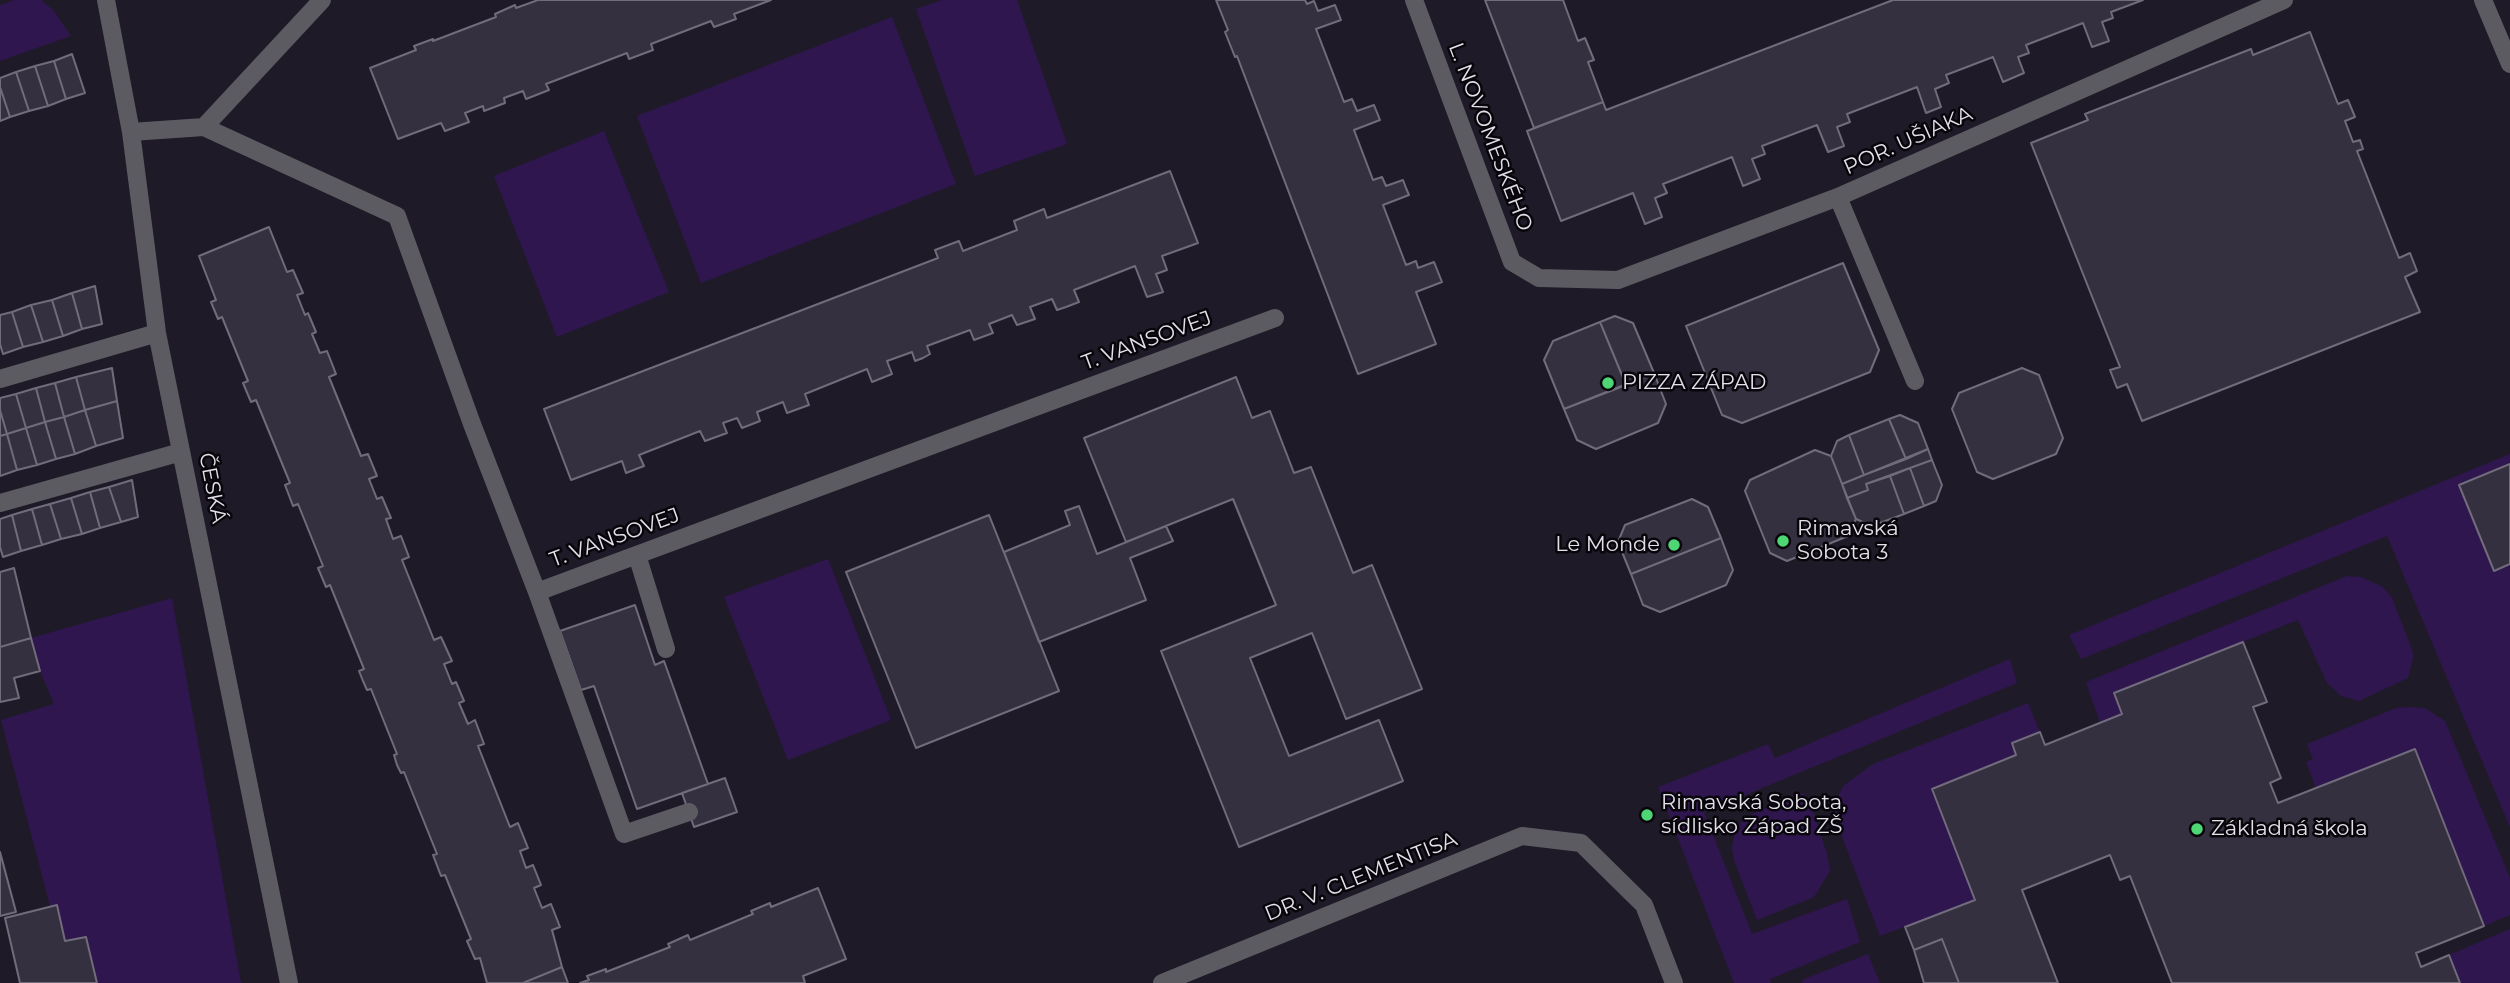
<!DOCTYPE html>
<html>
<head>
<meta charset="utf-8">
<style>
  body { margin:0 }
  canvas { display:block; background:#1e1a27 }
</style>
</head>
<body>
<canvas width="2510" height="983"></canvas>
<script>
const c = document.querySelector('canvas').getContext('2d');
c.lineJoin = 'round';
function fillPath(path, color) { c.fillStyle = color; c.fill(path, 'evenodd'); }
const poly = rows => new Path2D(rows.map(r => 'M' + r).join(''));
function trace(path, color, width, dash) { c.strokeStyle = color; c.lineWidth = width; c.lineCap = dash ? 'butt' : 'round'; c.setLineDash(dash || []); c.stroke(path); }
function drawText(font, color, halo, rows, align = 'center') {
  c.font = font + ' Montserrat,sans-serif'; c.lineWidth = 5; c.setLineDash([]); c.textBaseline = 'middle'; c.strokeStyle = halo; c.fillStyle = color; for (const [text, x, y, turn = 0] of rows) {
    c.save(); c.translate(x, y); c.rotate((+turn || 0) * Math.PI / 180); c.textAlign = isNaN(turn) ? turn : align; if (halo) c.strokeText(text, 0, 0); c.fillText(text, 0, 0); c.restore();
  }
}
fillPath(poly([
  [14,0,41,0,53,10,71,36,0,61,0,5],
  [942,0,1017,0,1067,144,975,176,916,9],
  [892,17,956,184,701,283,637,116],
  [604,131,669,292,557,337,494,176],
  [2510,454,2510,827,2387,536,2081,659,2069,635],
  [828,559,891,720,788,760,724,597],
  [2347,576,2361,577,2383,587,2392,598,2414,655,2408,678,2359,701,2341,696,2327,683,2298,620,2114,693,2122,714,2100,723,2086,682],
  [172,598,241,983,97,983,86,937,65,941,57,905,50,906,1,720,54,704,40,671,31,638],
  [2010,659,2017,683,1704,812,1752,934,1847,899,1860,942,1770,979,1771,983,1734,983,1658,787,1768,744,1775,758],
  [2028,703,2040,732,2012,743,2016,755,1932,789,1975,900,1880,936,1836,821,1833,807,1843,786,1873,764],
  [2411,707,2425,708,2445,721,2510,878,2510,915,2484,926,2415,749,2316,788,2306,762,2313,759,2307,744,2396,708],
  [1803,793,1811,805,1827,854,1830,871,1814,897,1757,920,1734,860,1732,848,1735,831,1743,820,1756,812],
  [2510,929,2510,983,2460,983,2449,955],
  [1868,954,1880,983,1801,983,1804,979]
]), '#2f164f');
const building = poly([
  [538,0,771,0,734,14,736,19,714,27,711,21,651,44,653,50,629,59,627,53,546,84,549,90,526,99,523,91,504,98,505,103,484,111,483,106,465,113,469,122,445,131,441,123,398,139,370,68,416,50,414,46,433,39,433,41,496,17,495,14,515,5,516,8,538,0],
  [1216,0,1305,0,1307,4,1314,1,1318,11,1335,5,1341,20,1316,29,1344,102,1352,99,1357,111,1374,105,1380,120,1354,130,1373,180,1382,177,1386,186,1403,180,1406,188,1409,195,1383,205,1406,265,1416,261,1418,268,1434,262,1442,282,1416,292,1436,344,1358,374,1237,56,1235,57,1225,32,1228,30,1216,0],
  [1485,0,1563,0,1578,41,1585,38,1594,60,1588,62,1603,102,1534,128,1485,0],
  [1893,0,2143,0,2111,12,2113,18,2102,22,2109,41,2092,47,2083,23,2026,45,2029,53,2018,57,2024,73,2003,82,1993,57,1946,75,1949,83,1935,89,1941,107,1926,113,1917,87,1847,114,1850,122,1837,127,1844,146,1828,152,1817,125,1762,146,1765,154,1752,159,1760,179,1743,186,1732,157,1663,184,1667,193,1655,198,1662,217,1645,224,1633,193,1561,221,1527,131,1603,102,1606,110,1893,0],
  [2310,32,2338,104,2348,100,2355,117,2345,121,2353,142,2360,140,2363,149,2357,151,2399,258,2410,253,2417,271,2405,277,2420,312,2142,421,2127,384,2117,388,2110,370,2120,367,2031,143,2088,120,2085,114,2251,49,2253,55,2310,32],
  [72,54,85,93,66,99,54,61,72,54],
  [54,61,66,99,48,106,35,66,54,61],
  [35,66,48,106,29,111,16,72,35,66],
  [16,72,29,111,10,117,0,87,0,78,16,72],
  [0,87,10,117,0,121,0,87],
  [1170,171,1198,243,1162,256,1167,270,1156,274,1163,292,1147,297,1135,266,1074,290,1079,302,1066,307,1057,310,1052,299,1030,307,1035,319,1017,325,1012,315,989,324,993,333,974,340,970,330,927,346,930,354,923,358,915,361,912,352,887,361,892,374,872,382,867,369,805,394,809,405,787,413,783,402,757,412,760,421,742,428,737,418,723,423,727,433,705,441,700,431,639,455,644,466,636,469,626,473,622,461,571,480,544,409,938,258,935,250,959,241,963,251,1017,230,1014,221,1044,209,1047,218,1170,171],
  [269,227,287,272,293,270,303,293,297,295,305,315,308,313,316,332,312,334,320,353,327,351,336,374,329,377,361,456,368,454,377,476,369,479,377,499,382,497,391,518,386,519,393,539,401,536,409,557,402,560,434,640,441,637,452,661,444,664,452,684,456,682,464,701,459,703,468,724,475,720,484,744,478,746,510,827,518,823,528,848,520,851,526,868,533,865,541,885,534,888,542,908,551,904,560,927,552,930,562,967,523,983,487,983,480,958,475,959,467,941,471,939,445,875,441,876,433,855,437,854,404,772,401,773,397,765,394,755,397,754,371,689,367,690,363,681,359,671,364,669,330,585,326,587,318,568,323,566,298,504,293,506,285,485,290,483,256,400,251,402,243,383,248,381,222,317,218,319,211,302,216,300,199,256,269,227],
  [1843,263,1879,350,1870,372,1742,423,1722,415,1686,326,1843,263],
  [95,286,102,324,82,329,72,293,95,286],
  [72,293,82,329,63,336,52,300,72,293],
  [52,300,63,336,43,342,31,305,52,300],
  [31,305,43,342,23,347,12,312,31,305],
  [12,312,23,347,3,354,0,344,0,315,12,312],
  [1615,316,1633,323,1654,373,1626,385,1600,322,1615,316],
  [1600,322,1626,385,1564,409,1544,360,1553,341,1600,322],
  [112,368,117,401,85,410,76,377,112,368],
  [2022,368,2039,375,2063,438,2056,454,1993,479,1977,472,1952,409,1959,393,2022,368],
  [1654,373,1666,404,1658,423,1596,449,1577,440,1564,409,1654,373],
  [76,377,85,410,64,417,55,383,76,377],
  [1236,377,1252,418,1270,411,1294,473,1311,467,1353,573,1372,565,1422,689,1346,719,1312,633,1250,658,1289,756,1379,720,1403,781,1239,847,1161,651,1276,605,1233,499,1126,542,1084,438,1236,377],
  [55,383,64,417,45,422,36,388,55,383],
  [36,388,45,422,26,428,16,394,36,388],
  [16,394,26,428,7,434,0,410,0,398,16,394],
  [117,401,123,438,96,446,85,410,117,401],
  [0,410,7,434,0,436,0,410],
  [85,410,96,446,75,454,64,417,85,410],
  [1900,415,1918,423,1928,449,1906,459,1889,419,1900,415],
  [64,417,75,454,56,459,45,422,64,417],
  [1889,419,1906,459,1864,475,1849,435,1889,419],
  [45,422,56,459,37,465,26,428,45,422],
  [26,428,37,465,17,470,7,434,26,428],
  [7,434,17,470,0,476,0,436,7,434],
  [1849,435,1864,475,1842,484,1831,456,1837,441,1849,435],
  [1928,449,1932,460,1866,484,1868,490,1847,498,1842,484,1928,449],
  [1815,450,1831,456,1856,519,1848,536,1787,561,1770,553,1745,491,1750,480,1815,450],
  [1932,460,1942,485,1936,501,1924,506,1910,468,1932,460],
  [2510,464,2510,564,2494,571,2459,485,2510,464],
  [1910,468,1924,506,1904,514,1890,476,1910,468],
  [1890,476,1904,514,1872,526,1856,519,1847,498,1868,490,1866,484,1890,476],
  [132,480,138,517,121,522,109,487,132,480],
  [109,487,121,522,100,528,90,492,109,487],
  [90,492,100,528,82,534,71,498,90,492],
  [71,498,82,534,61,539,50,504,71,498],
  [1692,499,1708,507,1721,538,1631,574,1618,542,1625,525,1692,499],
  [50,504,61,539,42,545,32,509,50,504],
  [1079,506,1097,554,1166,526,1173,541,1130,558,1146,600,1039,642,1004,552,1070,525,1065,511,1079,506],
  [32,509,42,545,21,551,12,515,32,509],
  [12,515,21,551,3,557,0,547,0,519,12,515],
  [989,515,1059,691,916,748,846,572,989,515],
  [1721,538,1733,570,1726,585,1660,612,1643,605,1631,574,1721,538],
  [14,568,31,638,0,647,0,572,14,568],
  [635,605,655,665,664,661,708,784,637,809,594,686,581,690,560,631,635,605],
  [31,638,40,671,14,678,19,698,0,702,0,647,31,638],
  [2243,642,2267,702,2253,707,2281,778,2270,783,2278,803,2415,749,2484,926,2416,953,2421,967,2449,955,2460,983,2172,983,2130,876,2120,880,2110,855,2022,890,2058,983,1959,983,1942,939,1914,950,1905,927,1975,900,1932,789,2016,755,2012,743,2040,732,2045,745,2122,714,2114,693,2243,642],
  [725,778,737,812,694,827,682,793,725,778],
  [0,852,16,912,0,916,0,852],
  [818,888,846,959,803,976,805,983,580,983,589,980,587,976,606,969,606,972,670,947,668,944,688,935,690,940,753,914,751,911,770,903,771,907,818,888],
  [57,905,65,941,86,937,97,983,20,983,5,918,57,905],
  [1942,939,1959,983,1924,983,1914,950,1942,939],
  [562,967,568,983,523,983,562,967]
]);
fillPath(building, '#35303f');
trace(building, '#716c7c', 2);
trace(poly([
  [106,0,131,132,157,333,289,983],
  [1414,0,1512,262,1539,278,1618,280,1838,197,2284,0],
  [2483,0,2510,64],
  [204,127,322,0],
  [131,132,204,127,397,216,472,424,537,592,1275,318],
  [1838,197,1915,381],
  [0,379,157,333],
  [0,503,181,452],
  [637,555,666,649],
  [537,592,624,834,689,812],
  [1162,983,1522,836,1581,843,1644,905,1674,983]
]), '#5d5b62', 18);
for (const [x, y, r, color] of [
  [1608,383,7,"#4ed675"],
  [1783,541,7,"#4ed675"],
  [1674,545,7,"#4ed675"],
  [1647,815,7,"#4ed675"],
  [2197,829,7,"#4ed675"]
]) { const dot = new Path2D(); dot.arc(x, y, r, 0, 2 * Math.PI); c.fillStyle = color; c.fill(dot); trace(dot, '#08060b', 2.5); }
drawText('21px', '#e2e0e9', '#08060b', [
  ["L. NOVOMESKÉHO",1490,137,69],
  ["POR. UŠIAKA",1908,141,-24],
  ["T. VANSOVEJ",1147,341,-20],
  ["ČESKÁ",212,488,79],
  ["T. VANSOVEJ",615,538,-20],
  ["DR. V. CLEMENTISA",1361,877,-22]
]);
drawText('21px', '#e2e0e9', '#08060b', [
  ["PIZZA ZÁPAD",1622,383],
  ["Rimavská",1797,529],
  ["Sobota 3",1797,553],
  ["Le Monde",1660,545,"right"],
  ["Rimavská Sobota,",1661,803],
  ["sídlisko Západ ZŠ",1661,827],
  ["Základná škola",2211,829]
], 'left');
</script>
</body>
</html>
